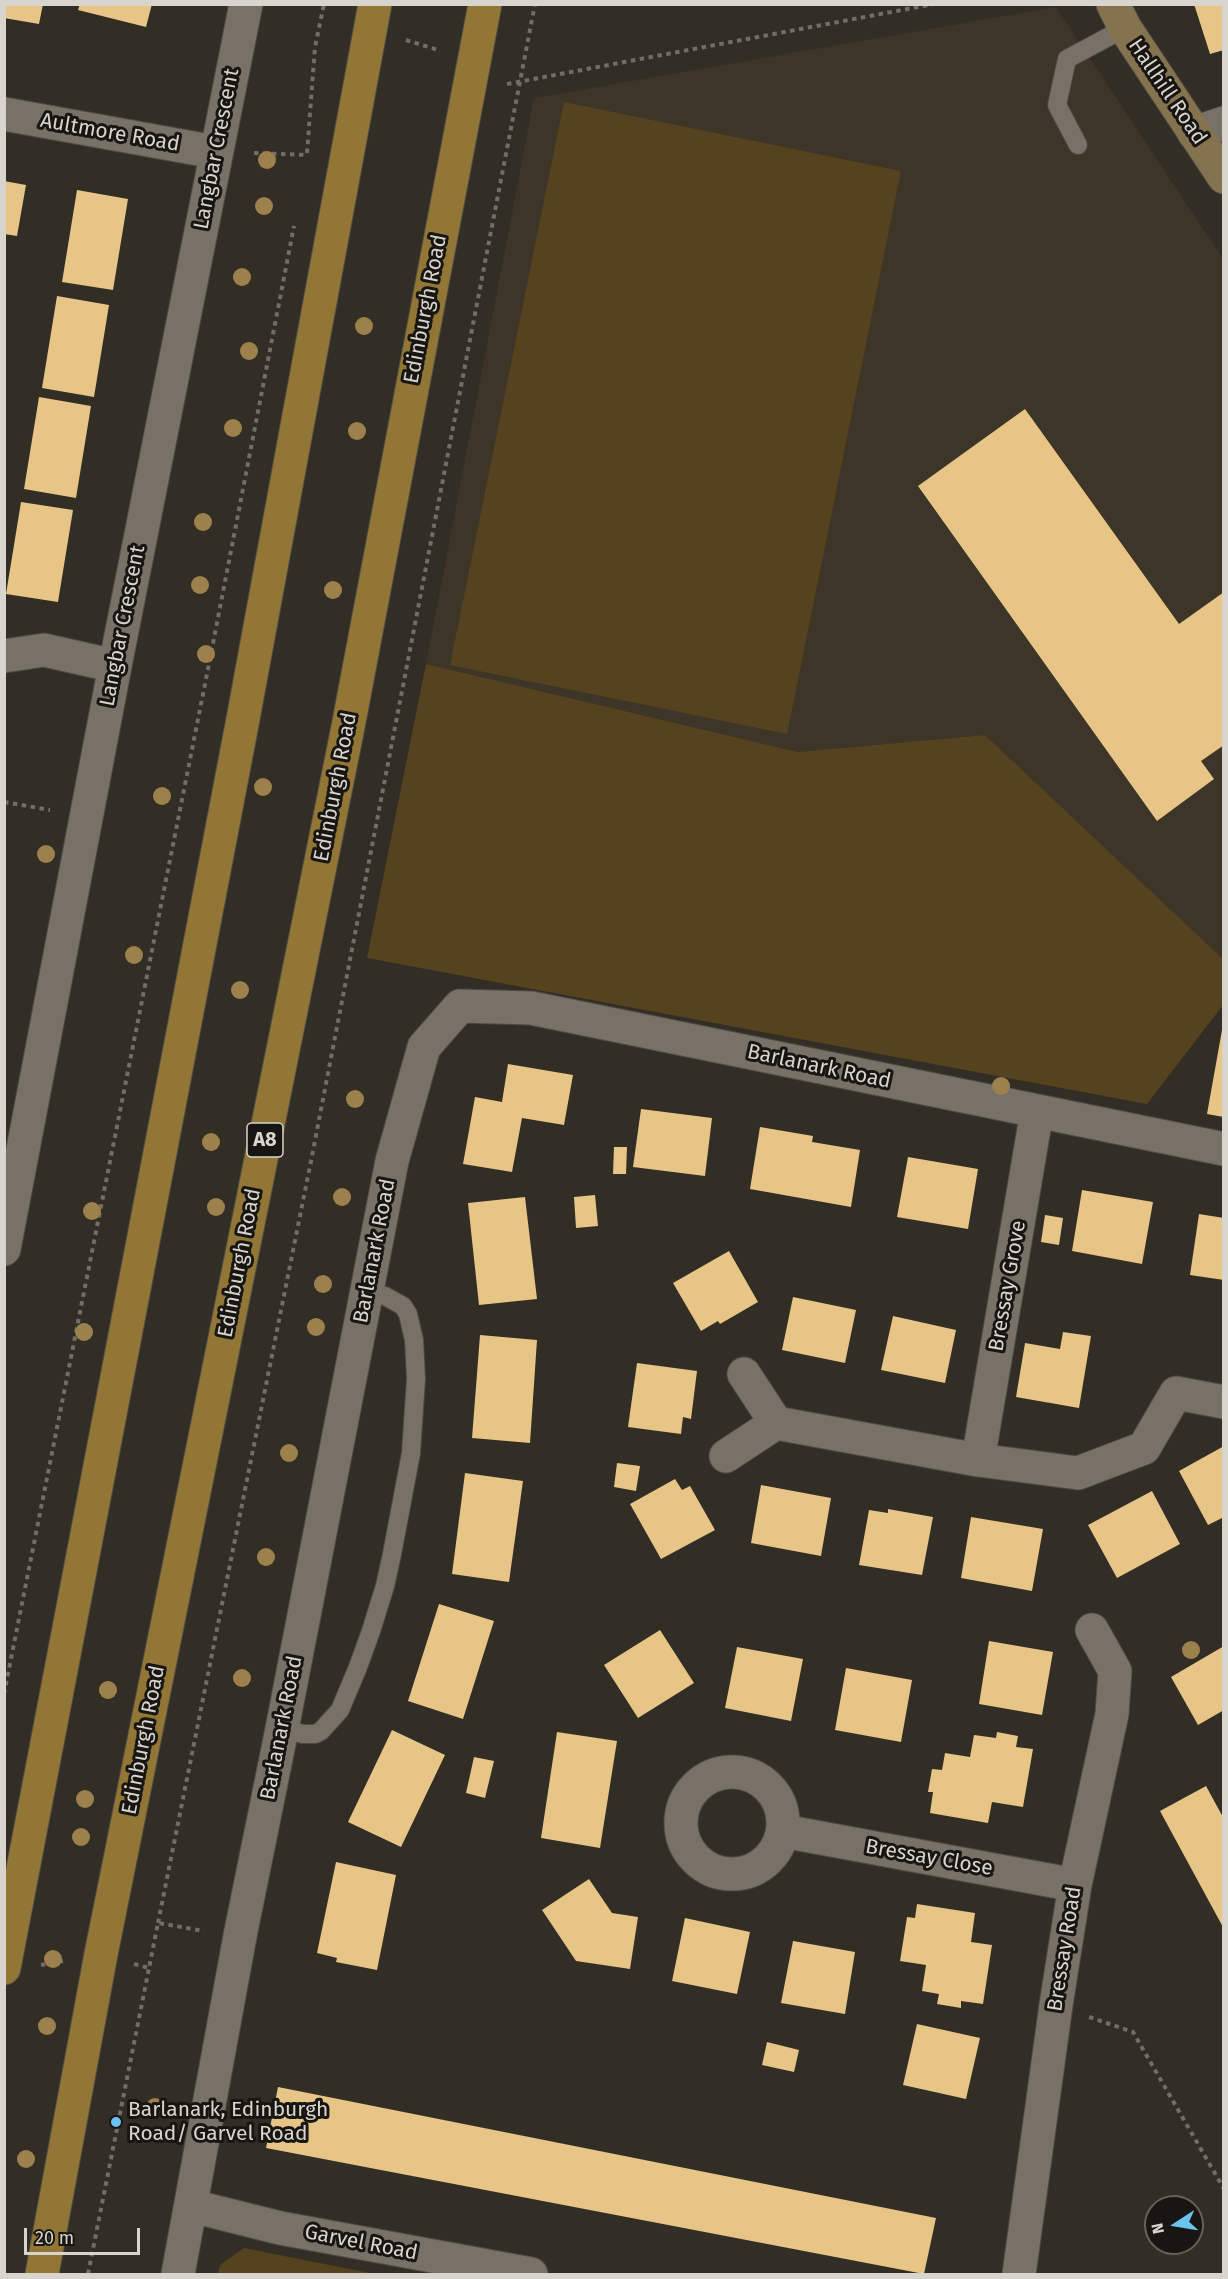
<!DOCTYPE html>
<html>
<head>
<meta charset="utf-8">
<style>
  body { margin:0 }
  #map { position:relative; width:1228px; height:2279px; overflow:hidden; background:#322d25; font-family:"Fira Sans",sans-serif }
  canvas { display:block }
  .frame { position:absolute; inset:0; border:6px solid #d8d5cf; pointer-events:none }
  .north { position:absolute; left:1144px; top:2195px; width:60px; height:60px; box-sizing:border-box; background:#181612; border:2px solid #65625e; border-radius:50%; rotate:258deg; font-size:16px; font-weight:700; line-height:24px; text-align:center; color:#d8d5cf }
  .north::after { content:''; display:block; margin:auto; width:21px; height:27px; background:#6ac3f1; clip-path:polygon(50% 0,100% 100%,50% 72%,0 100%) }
  .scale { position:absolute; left:24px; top:2228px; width:116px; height:27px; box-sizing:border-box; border:3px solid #d8d5cf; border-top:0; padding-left:8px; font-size:18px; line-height:21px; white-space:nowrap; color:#d8d5cf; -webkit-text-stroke:4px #181612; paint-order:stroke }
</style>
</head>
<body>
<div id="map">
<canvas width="1228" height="2279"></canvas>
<div class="frame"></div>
<div class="north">N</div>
<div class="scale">20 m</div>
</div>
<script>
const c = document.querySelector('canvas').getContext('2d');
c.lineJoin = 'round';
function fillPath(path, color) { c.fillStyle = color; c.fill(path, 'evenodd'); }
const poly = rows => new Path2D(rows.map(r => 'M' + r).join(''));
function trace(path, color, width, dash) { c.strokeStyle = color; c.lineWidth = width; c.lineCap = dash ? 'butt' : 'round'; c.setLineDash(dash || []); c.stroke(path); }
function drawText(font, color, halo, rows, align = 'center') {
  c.font = font + ' "Fira Sans",sans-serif'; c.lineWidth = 6; c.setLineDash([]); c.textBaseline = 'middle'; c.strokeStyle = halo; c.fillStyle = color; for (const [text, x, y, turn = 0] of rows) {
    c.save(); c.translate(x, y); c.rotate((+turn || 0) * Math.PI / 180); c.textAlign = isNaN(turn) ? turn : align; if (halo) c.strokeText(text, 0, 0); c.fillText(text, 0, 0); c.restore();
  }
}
fillPath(poly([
  [1056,7,1223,259,1223,959,985,735,798,752,426,664,534,98]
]), '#3d3527');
fillPath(poly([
  [564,102,901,171,787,734,450,665],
  [426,664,798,752,985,735,1223,959,1223,1005,1147,1104,367,958],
  [244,2248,375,2274,218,2274,220,2265]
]), '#55431f');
fillPath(poly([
  [4,4,43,4,39,24,4,18],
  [80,4,152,4,146,27,78,10],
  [1194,4,1224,4,1224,50,1210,54],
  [4,181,26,185,17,236,4,234],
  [77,190,128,199,113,290,62,282],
  [57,296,109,305,94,397,42,388],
  [39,397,91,406,76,498,24,489],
  [1025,409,1179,624,1224,592,1224,745,1201,761,1214,779,1157,821,918,486],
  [21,502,73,510,58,602,6,594],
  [1222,1030,1224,1030,1224,1117,1207,1114],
  [508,1064,573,1075,564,1125,522,1118,512,1172,463,1164,475,1097,502,1102],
  [641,1109,712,1118,705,1176,633,1167],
  [760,1127,813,1136,812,1142,860,1150,851,1207,750,1189],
  [614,1147,627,1147,626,1174,613,1174],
  [908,1157,978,1169,968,1229,897,1217],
  [1082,1190,1153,1202,1142,1264,1072,1251],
  [595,1195,598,1226,576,1228,574,1197],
  [525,1197,537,1299,479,1305,468,1203],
  [1199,1214,1224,1218,1224,1280,1190,1275],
  [1045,1215,1063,1218,1059,1245,1041,1242],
  [729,1251,758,1302,720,1324,718,1321,701,1331,673,1283],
  [793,1297,856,1310,845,1363,782,1350],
  [893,1316,956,1330,945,1383,881,1370],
  [1063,1332,1091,1336,1079,1408,1016,1397,1025,1343,1060,1349],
  [480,1335,537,1340,530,1443,472,1438],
  [637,1363,697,1371,691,1419,683,1417,681,1434,628,1427],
  [1224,1446,1224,1517,1208,1525,1179,1471],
  [617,1463,640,1466,636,1491,614,1487],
  [465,1473,523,1481,509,1582,452,1574],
  [675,1479,682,1490,690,1486,715,1530,661,1559,630,1504],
  [761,1485,831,1498,821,1556,751,1543],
  [1152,1491,1180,1544,1117,1578,1088,1525],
  [888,1509,933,1517,922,1575,859,1565,869,1510,888,1513],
  [971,1517,1043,1529,1032,1591,961,1578],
  [439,1604,494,1621,463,1719,408,1701],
  [660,1630,694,1683,638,1718,604,1665],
  [989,1641,1053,1652,1042,1715,979,1704],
  [1224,1646,1224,1710,1198,1725,1171,1677],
  [737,1647,803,1659,791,1721,725,1708],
  [846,1668,912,1680,901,1742,835,1730],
  [392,1730,445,1755,401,1847,348,1822],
  [557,1732,617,1741,600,1848,541,1838],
  [997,1732,1018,1736,1016,1747,1033,1749,1023,1807,992,1802,988,1823,930,1813,933,1792,928,1792,932,1769,942,1770,945,1753,970,1757,974,1735,996,1738],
  [474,1757,494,1761,485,1798,466,1793],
  [1206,1786,1224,1819,1224,1929,1160,1811],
  [336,1862,396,1875,377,1970,336,1962,337,1958,317,1953],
  [589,1879,612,1913,638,1917,630,1969,576,1961,542,1910],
  [917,1904,975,1913,971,1942,992,1945,983,2004,961,2001,961,2008,937,2004,939,1994,922,1991,926,1965,900,1961,907,1917,915,1918],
  [685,1918,750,1932,737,1994,672,1981],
  [793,1941,855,1952,845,2014,781,2003],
  [917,2024,980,2038,966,2099,903,2085],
  [767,2042,799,2050,794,2072,762,2065],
  [278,2087,936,2218,924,2274,266,2148]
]), '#e7c586');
const lane = poly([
  [1078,145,1057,105,1067,59,1125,28],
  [282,1729,303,1734,315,1734,321,1731,340,1710,358,1667,371,1631,385,1586,392,1554,411,1453,416,1379,414,1340,408,1314,403,1306,385,1296,367,1292]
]);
const street = poly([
  [4,114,215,152],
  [1194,133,1224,123],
  [4,656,44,650,115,666],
  [4,1249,115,666,246,4],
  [744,1374,776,1423],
  [726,1456,776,1423,978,1460,1078,1473,1144,1448,1176,1393,1224,1402],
  [978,1460,1037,1111],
  '681 1823a51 51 0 1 1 102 0a51 51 0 1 1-102 0Z',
  [783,1831,1075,1885],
  [192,2206,280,2228,531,2274],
  [178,2274,240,1936,282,1729,392,1161,424,1047,460,1006,531,1008,1224,1149],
  [1019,2274,1056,2005,1075,1885,1112,1714,1115,1671,1092,1630]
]);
const secondary = poly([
  [1113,4,1125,28,1224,177]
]);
const primary = poly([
  [4,1968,243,719,375,4],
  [42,2274,101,1954,348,727,485,4]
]);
trace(lane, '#4f4b44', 20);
trace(street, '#4f4b44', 35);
trace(secondary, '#4f4b44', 35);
trace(primary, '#4f4b44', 35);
trace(poly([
  [406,40,438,50],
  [507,84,934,4],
  [254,153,307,155],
  [307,153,315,47,324,4],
  [4,802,50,810],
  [4,1694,210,659,294,226],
  [158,1923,312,1156,535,4],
  [134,1964,149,1968,158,1923,204,1931],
  [41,1965,63,1961],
  [1089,2017,1133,2032,1224,2189],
  [88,2274,149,1968]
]), '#726e67', 4, [4.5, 4.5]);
trace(lane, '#777168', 18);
trace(street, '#777168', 33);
trace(secondary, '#84734e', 33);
trace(primary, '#917635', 33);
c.fillStyle = '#9d814d';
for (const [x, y] of [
  [267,160],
  [264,206],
  [242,277],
  [364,326],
  [249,351],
  [233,428],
  [357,431],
  [203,522],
  [200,585],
  [333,590],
  [206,654],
  [263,787],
  [162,796],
  [46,854],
  [134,955],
  [240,990],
  [1001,1086],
  [355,1099],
  [211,1142],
  [342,1197],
  [216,1207],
  [92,1211],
  [323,1284],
  [316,1327],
  [84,1332],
  [289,1453],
  [266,1557],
  [1191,1650],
  [242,1678],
  [108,1690],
  [85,1799],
  [81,1837],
  [53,1959],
  [47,2026],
  [155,2107],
  [26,2159]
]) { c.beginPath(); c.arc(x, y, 9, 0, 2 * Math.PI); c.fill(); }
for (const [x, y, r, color] of [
  [116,2122,6,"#6ac3f1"]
]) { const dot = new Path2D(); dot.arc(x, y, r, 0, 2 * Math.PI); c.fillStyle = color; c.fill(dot); trace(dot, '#181612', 2); }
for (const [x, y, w] of [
  [265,1140,36]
]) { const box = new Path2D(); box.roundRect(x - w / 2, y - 17, w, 34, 4.5); c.fillStyle = '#181612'; c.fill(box); trace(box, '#d8d5cf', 1.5); }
drawText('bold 20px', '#d8d5cf', null, [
  ["A8",265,1140]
]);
drawText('21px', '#d8d5cf', '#181612', [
  ["Hallhill Road",1167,92,56],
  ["Aultmore Road",110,133,10],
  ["Langbar Crescent",217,149,-79],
  ["Edinburgh Road",426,309,-79],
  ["Langbar Crescent",123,626,-79],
  ["Edinburgh Road",336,787,-79],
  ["Barlanark Road",819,1067,12],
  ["Barlanark Road",375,1251,-79],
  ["Edinburgh Road",240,1263,-79],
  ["Bressay Grove",1008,1286,-80],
  ["Barlanark Road",282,1728,-79],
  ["Edinburgh Road",144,1740,-79],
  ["Bressay Close",929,1858,10],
  ["Bressay Road",1065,1949,-81],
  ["Garvel Road",361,2243,11]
]);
drawText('21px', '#d8d5cf', '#181612', [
  ["Barlanark, Edinburgh",128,2110],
  ["Road/ Garvel Road",128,2134]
], 'left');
</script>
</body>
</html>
